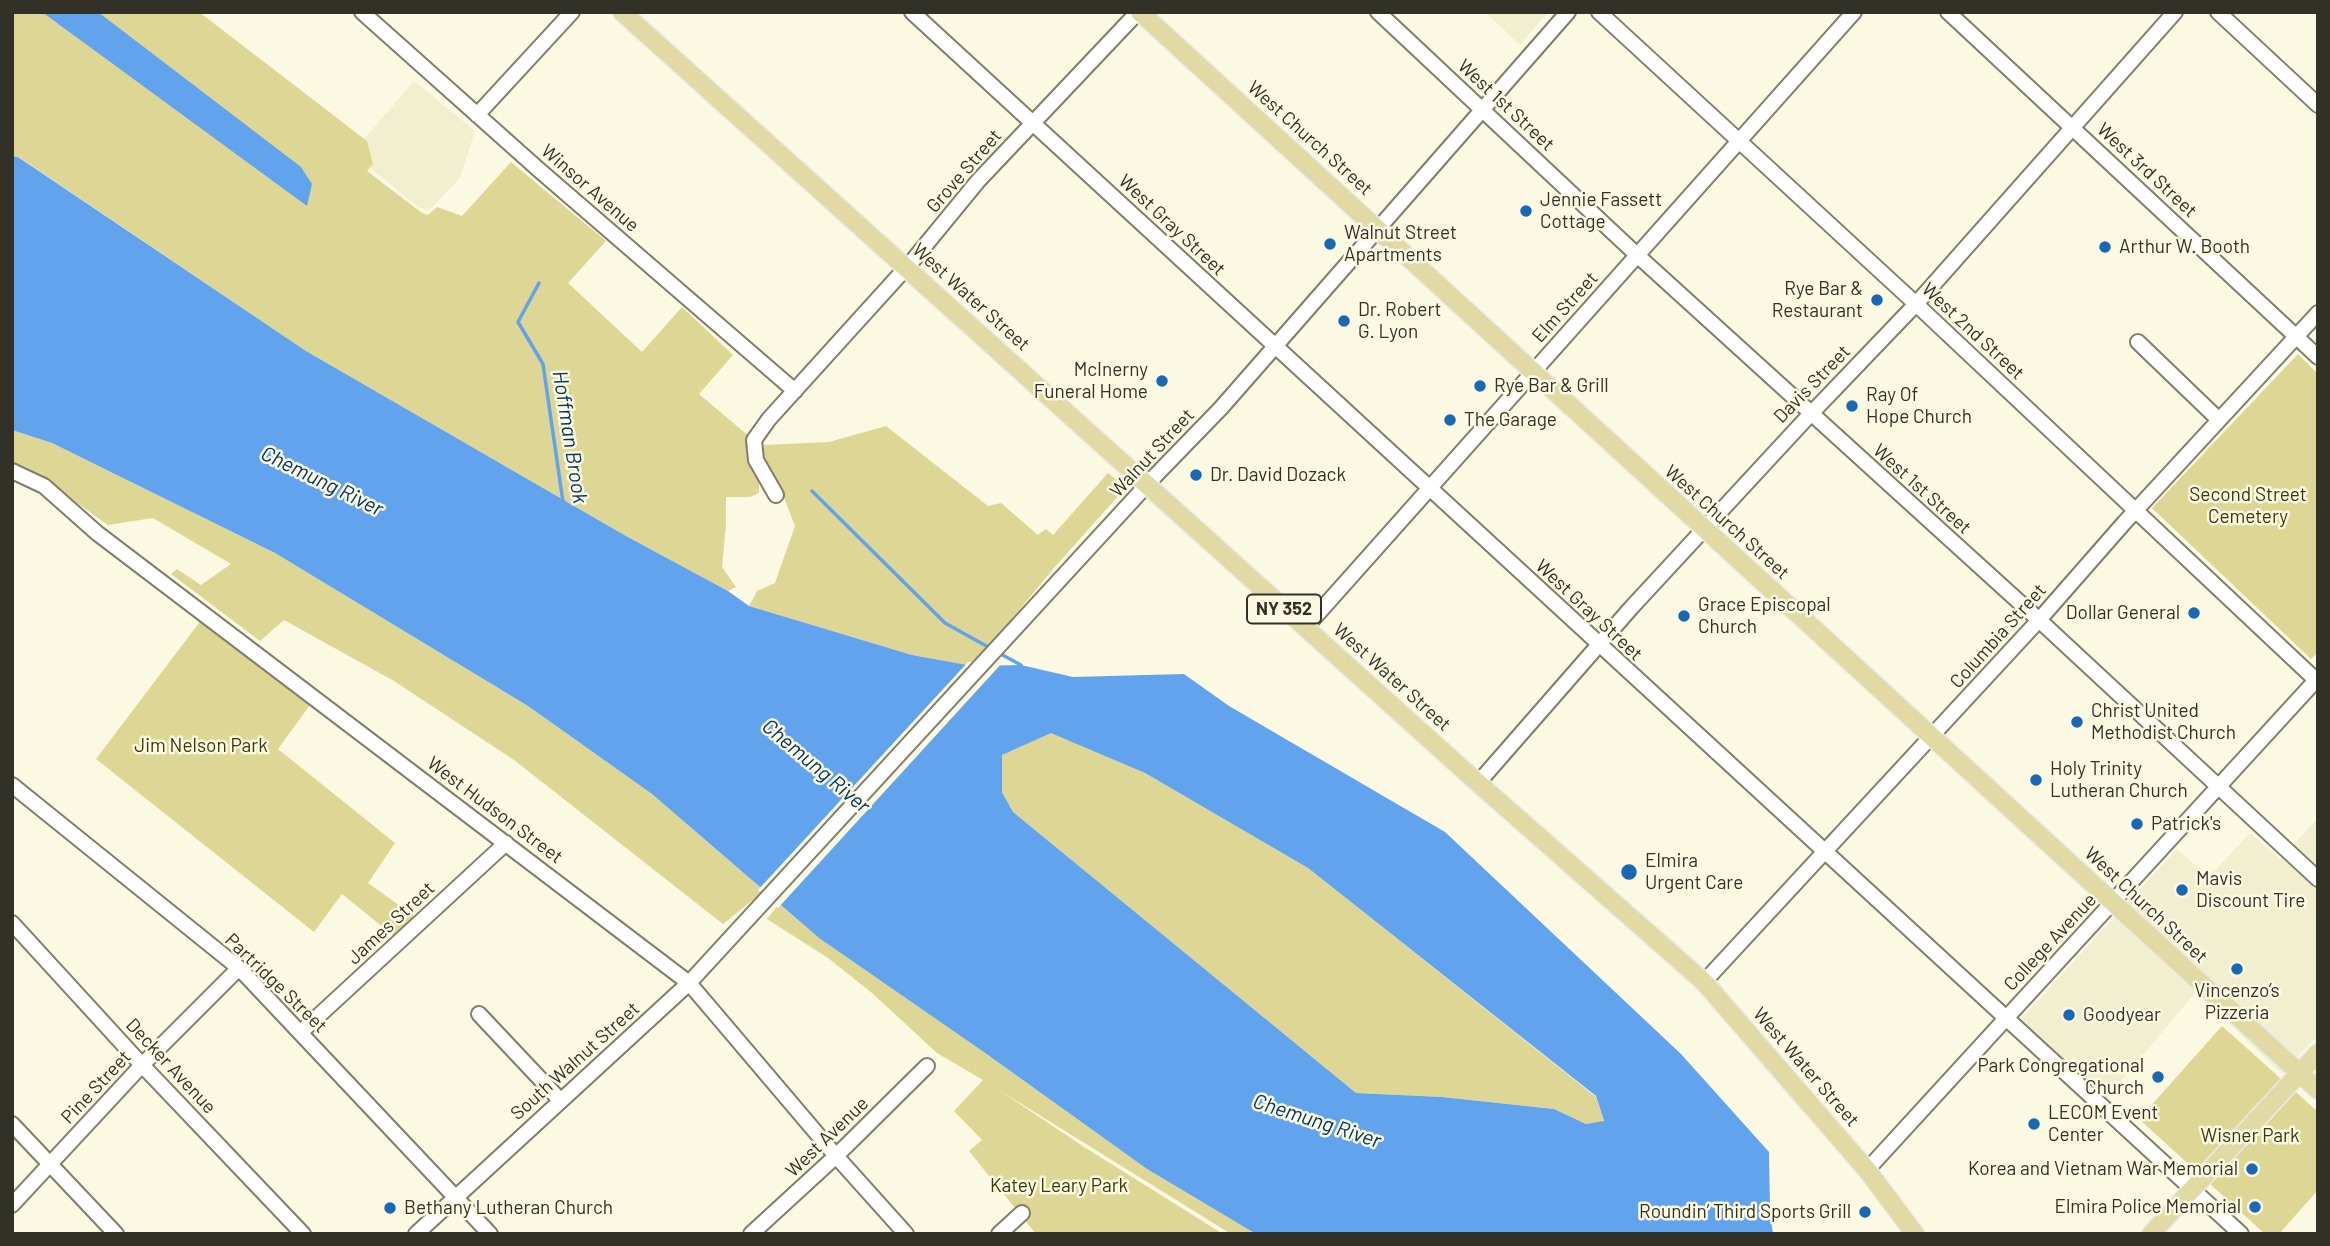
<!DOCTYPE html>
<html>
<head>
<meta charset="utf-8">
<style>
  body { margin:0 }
  #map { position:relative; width:2330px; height:1246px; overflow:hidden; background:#fcf9e2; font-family:Barlow,sans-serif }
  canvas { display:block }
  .frame { position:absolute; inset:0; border:14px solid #323128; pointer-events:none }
</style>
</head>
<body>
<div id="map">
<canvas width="2330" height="1246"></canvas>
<div class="frame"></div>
</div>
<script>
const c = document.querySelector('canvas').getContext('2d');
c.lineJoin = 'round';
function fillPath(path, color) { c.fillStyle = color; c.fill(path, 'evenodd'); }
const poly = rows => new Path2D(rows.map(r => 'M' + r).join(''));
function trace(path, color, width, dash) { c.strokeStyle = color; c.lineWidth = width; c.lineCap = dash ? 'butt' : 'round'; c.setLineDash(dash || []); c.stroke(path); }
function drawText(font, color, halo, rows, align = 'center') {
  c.font = font + ' Barlow,sans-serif'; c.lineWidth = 5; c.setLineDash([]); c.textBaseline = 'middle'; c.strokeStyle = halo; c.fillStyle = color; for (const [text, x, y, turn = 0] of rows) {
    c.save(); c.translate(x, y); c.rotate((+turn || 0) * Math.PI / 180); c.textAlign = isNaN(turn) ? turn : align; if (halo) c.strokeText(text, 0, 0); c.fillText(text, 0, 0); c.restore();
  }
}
fillPath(poly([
  [1485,12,1548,12,1520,45],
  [414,81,475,131,460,178,429,211,418,207,352,153],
  [2318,818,2318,1036,2281,1073,2196,992,2107,1098,2020,1020,2177,849,2209,877,2250,833,2280,859]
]), '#f2efd1');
fillPath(poly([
  [12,12,199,12,367,141,373,164,367,171,422,213,428,215,437,207,462,216,511,162,606,241,568,283,642,352,682,307,733,355,699,394,750,437,759,479,759,493,750,497,726,497,726,525,722,567,736,587,728,591,626,536,306,351,19,157,12,156],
  [2298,354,2318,374,2318,652,2311,659,2152,508],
  [886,426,988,506,1001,503,1038,535,1046,529,1053,535,1108,473,1120,483,1120,494,1053,569,973,666,912,655,749,606,757,591,775,583,795,526,784,498,760,459,764,445,829,442],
  [12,430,52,443,275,553,528,706,652,794,764,891,723,924,514,760,394,681,284,620,260,641,171,574,177,569,201,585,231,564,153,518,108,525,28,468,12,463],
  [205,615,315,698,278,749,395,843,368,883,421,921,400,941,342,894,314,932,96,759],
  [1051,732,1145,773,1308,868,1596,1097,1604,1122,1586,1124,1554,1109,1442,1097,1356,1093,1013,812,1002,792,1002,755],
  [779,904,819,938,988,1055,1147,1169,1256,1234,1231,1234,999,1090,1081,1145,1223,1234,1036,1234,969,1151,982,1140,954,1111,983,1080,937,1053,872,993,828,958,767,919],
  [2222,1026,2318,1112,2318,1190,2279,1234,2265,1234,2139,1119]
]), '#ded694');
fillPath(poly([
  [42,12,98,12,301,167,312,184,307,206],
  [12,156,18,157,306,351,626,536,728,591,749,606,912,655,973,666,1021,665,1073,677,1184,674,1229,706,1445,832,1681,1054,1769,1152,1770,1212,1773,1234,1256,1234,1147,1169,988,1055,819,938,652,794,528,706,275,553,52,443,12,430],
  [1051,733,1145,773,1308,868,1596,1096,1604,1121,1586,1124,1554,1109,1442,1097,1356,1093,1013,812,1002,792,1002,755]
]), '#61a3ed');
fillPath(poly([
  [968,662,1003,662,778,908,758,890]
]), '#fcf9e2');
trace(poly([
  [539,283,518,322,543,364,563,502],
  [812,491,945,623,990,648],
  [997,652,1021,665]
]), '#61a3ed', 3.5);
const minor = poly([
  [362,12,538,169,795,391],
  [912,12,2241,1234],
  [1378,12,1637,255,2039,620,2318,879],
  [1599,12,1916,304,2318,682],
  [1948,12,2318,357],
  [2218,12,2318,105],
  [477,115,572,12],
  [2138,342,2219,420],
  [12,471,44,486,97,533,689,983,836,1156,906,1234],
  [776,495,756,460,754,440,769,419,914,259,978,181,1138,12],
  [1305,628,1854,12],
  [1478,783,1631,608,1804,421,1916,304,2175,12],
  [12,785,239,968,490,1234],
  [12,923,142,1065,303,1234],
  [1704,982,2039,620,2124,523,2318,313],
  [479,1014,560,1100],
  [301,1032,506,843],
  [12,1124,116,1234],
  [1867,1170,2318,678],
  [12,1205,142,1065,239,968],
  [416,1234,689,983,1156,475,1221,408,1568,12],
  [751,1234,836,1156,927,1066],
  [999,1234,1022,1213]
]);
const major = poly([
  [622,12,1478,783,1704,982,1867,1170,1915,1234],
  [1140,12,2318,1090],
  [2151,1234,2318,1053]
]);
trace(minor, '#817e6a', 18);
trace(major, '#eaeaea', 21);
trace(minor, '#fff', 14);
trace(major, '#e1daa4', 18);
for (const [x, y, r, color] of [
  [1526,211,7,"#1868b6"],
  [1330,244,7,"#1868b6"],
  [2105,247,7,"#1868b6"],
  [1877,300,7,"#1868b6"],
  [1344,321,7,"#1868b6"],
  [1162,381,7,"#1868b6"],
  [1480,386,7,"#1868b6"],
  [1852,406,7,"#1868b6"],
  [1450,420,7,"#1868b6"],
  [1196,475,7,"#1868b6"],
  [2194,613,7,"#1868b6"],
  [1684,616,7,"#1868b6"],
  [2077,722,7,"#1868b6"],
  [2036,780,7,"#1868b6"],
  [2137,824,7,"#1868b6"],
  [1629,872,9,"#1868b6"],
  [2182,890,7,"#1868b6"],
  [2237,969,7,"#1868b6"],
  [2069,1015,7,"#1868b6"],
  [2158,1077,7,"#1868b6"],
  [2034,1124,7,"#1868b6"],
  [2252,1169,7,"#1868b6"],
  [2255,1207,7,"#1868b6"],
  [390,1208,7,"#1868b6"],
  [1865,1212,7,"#1868b6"]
]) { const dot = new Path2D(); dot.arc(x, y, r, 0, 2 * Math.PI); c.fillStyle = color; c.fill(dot); trace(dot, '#fcf9e2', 2.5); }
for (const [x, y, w] of [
  [1284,609,74]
]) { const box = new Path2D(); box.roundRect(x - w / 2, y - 14.5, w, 29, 5); c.fillStyle = '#fcf9e2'; c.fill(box); trace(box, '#323128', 2); }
drawText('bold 18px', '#323128', null, [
  ["NY 352",1284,609]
]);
drawText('19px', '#323128', '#fcf9e2', [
  ["West 1st Street",1506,105,43],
  ["West Church Street",1310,138,42],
  ["West 3rd Street",2147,170,43],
  ["Grove Street",964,171,-49],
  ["Winsor Avenue",590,188,41],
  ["West Gray Street",1172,225,43],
  ["West Water Street",971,297,42],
  ["Elm Street",1565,307,-48],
  ["West 2nd Street",1973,331,43],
  ["Davis Street",1812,384,-46],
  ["Walnut Street",1152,453,-47],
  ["West 1st Street",1922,489,42],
  ["West Church Street",1727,522,42],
  ["West Gray Street",1589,610,43],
  ["Columbia Street",1998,636,-48],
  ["West Water Street",1392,677,42],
  ["West Hudson Street",495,810,37],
  ["West Church Street",2146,905,43],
  ["James Street",391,923,-43],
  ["College Avenue",2050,942,-47],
  ["Partridge Street",276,983,44],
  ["South Walnut Street",575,1061,-42],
  ["Decker Avenue",171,1066,47],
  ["West Water Street",1806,1067,49],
  ["Pine Street",96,1087,-47],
  ["West Avenue",827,1137,-44]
]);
drawText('19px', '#323128', '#fcf9e2', [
  ["Jennie Fassett",1540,200],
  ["Cottage",1540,222],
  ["Walnut Street",1344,233],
  ["Apartments",1344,255],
  ["Arthur W. Booth",2119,247],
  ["Rye Bar &",1863,289,"right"],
  ["Restaurant",1863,311,"right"],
  ["Dr. Robert",1358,310],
  ["G. Lyon",1358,332],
  ["McInerny",1148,370,"right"],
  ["Funeral Home",1148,392,"right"],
  ["Rye Bar & Grill",1494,386],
  ["Ray Of",1866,395],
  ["Hope Church",1866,417],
  ["The Garage",1464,420],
  ["Dr. David Dozack",1210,475],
  ["Grace Episcopal",1698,605],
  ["Church",1698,627],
  ["Dollar General",2180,613,"right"],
  ["Christ United",2091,711],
  ["Methodist Church",2091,733],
  ["Holy Trinity",2050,769],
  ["Lutheran Church",2050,791],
  ["Patrick's",2151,824],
  ["Elmira",1645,861],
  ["Urgent Care",1645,883],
  ["Mavis",2196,879],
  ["Discount Tire",2196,901],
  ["Vincenzo’s",2237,991,"center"],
  ["Pizzeria",2237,1013,"center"],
  ["Goodyear",2083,1015],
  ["Park Congregational",2144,1066,"right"],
  ["Church",2144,1088,"right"],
  ["LECOM Event",2048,1113],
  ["Center",2048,1135],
  ["Korea and Vietnam War Memorial",2238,1169,"right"],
  ["Elmira Police Memorial",2241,1207,"right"],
  ["Bethany Lutheran Church",404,1208],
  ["Roundin’ Third Sports Grill",1851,1212,"right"]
], 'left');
drawText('19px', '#3d3607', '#fcf9e2', [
  ["Second Street",2248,495],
  ["Cemetery",2248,517],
  ["Jim Nelson Park",201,746],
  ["Wisner Park",2250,1136],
  ["Katey Leary Park",1059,1186]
]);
drawText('italic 21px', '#053664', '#fcf9e2', [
  ["Hoffman Brook",570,437,81],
  ["Chemung River",322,481,26],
  ["Chemung River",816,766,40],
  ["Chemung River",1317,1121,18]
]);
</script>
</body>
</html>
